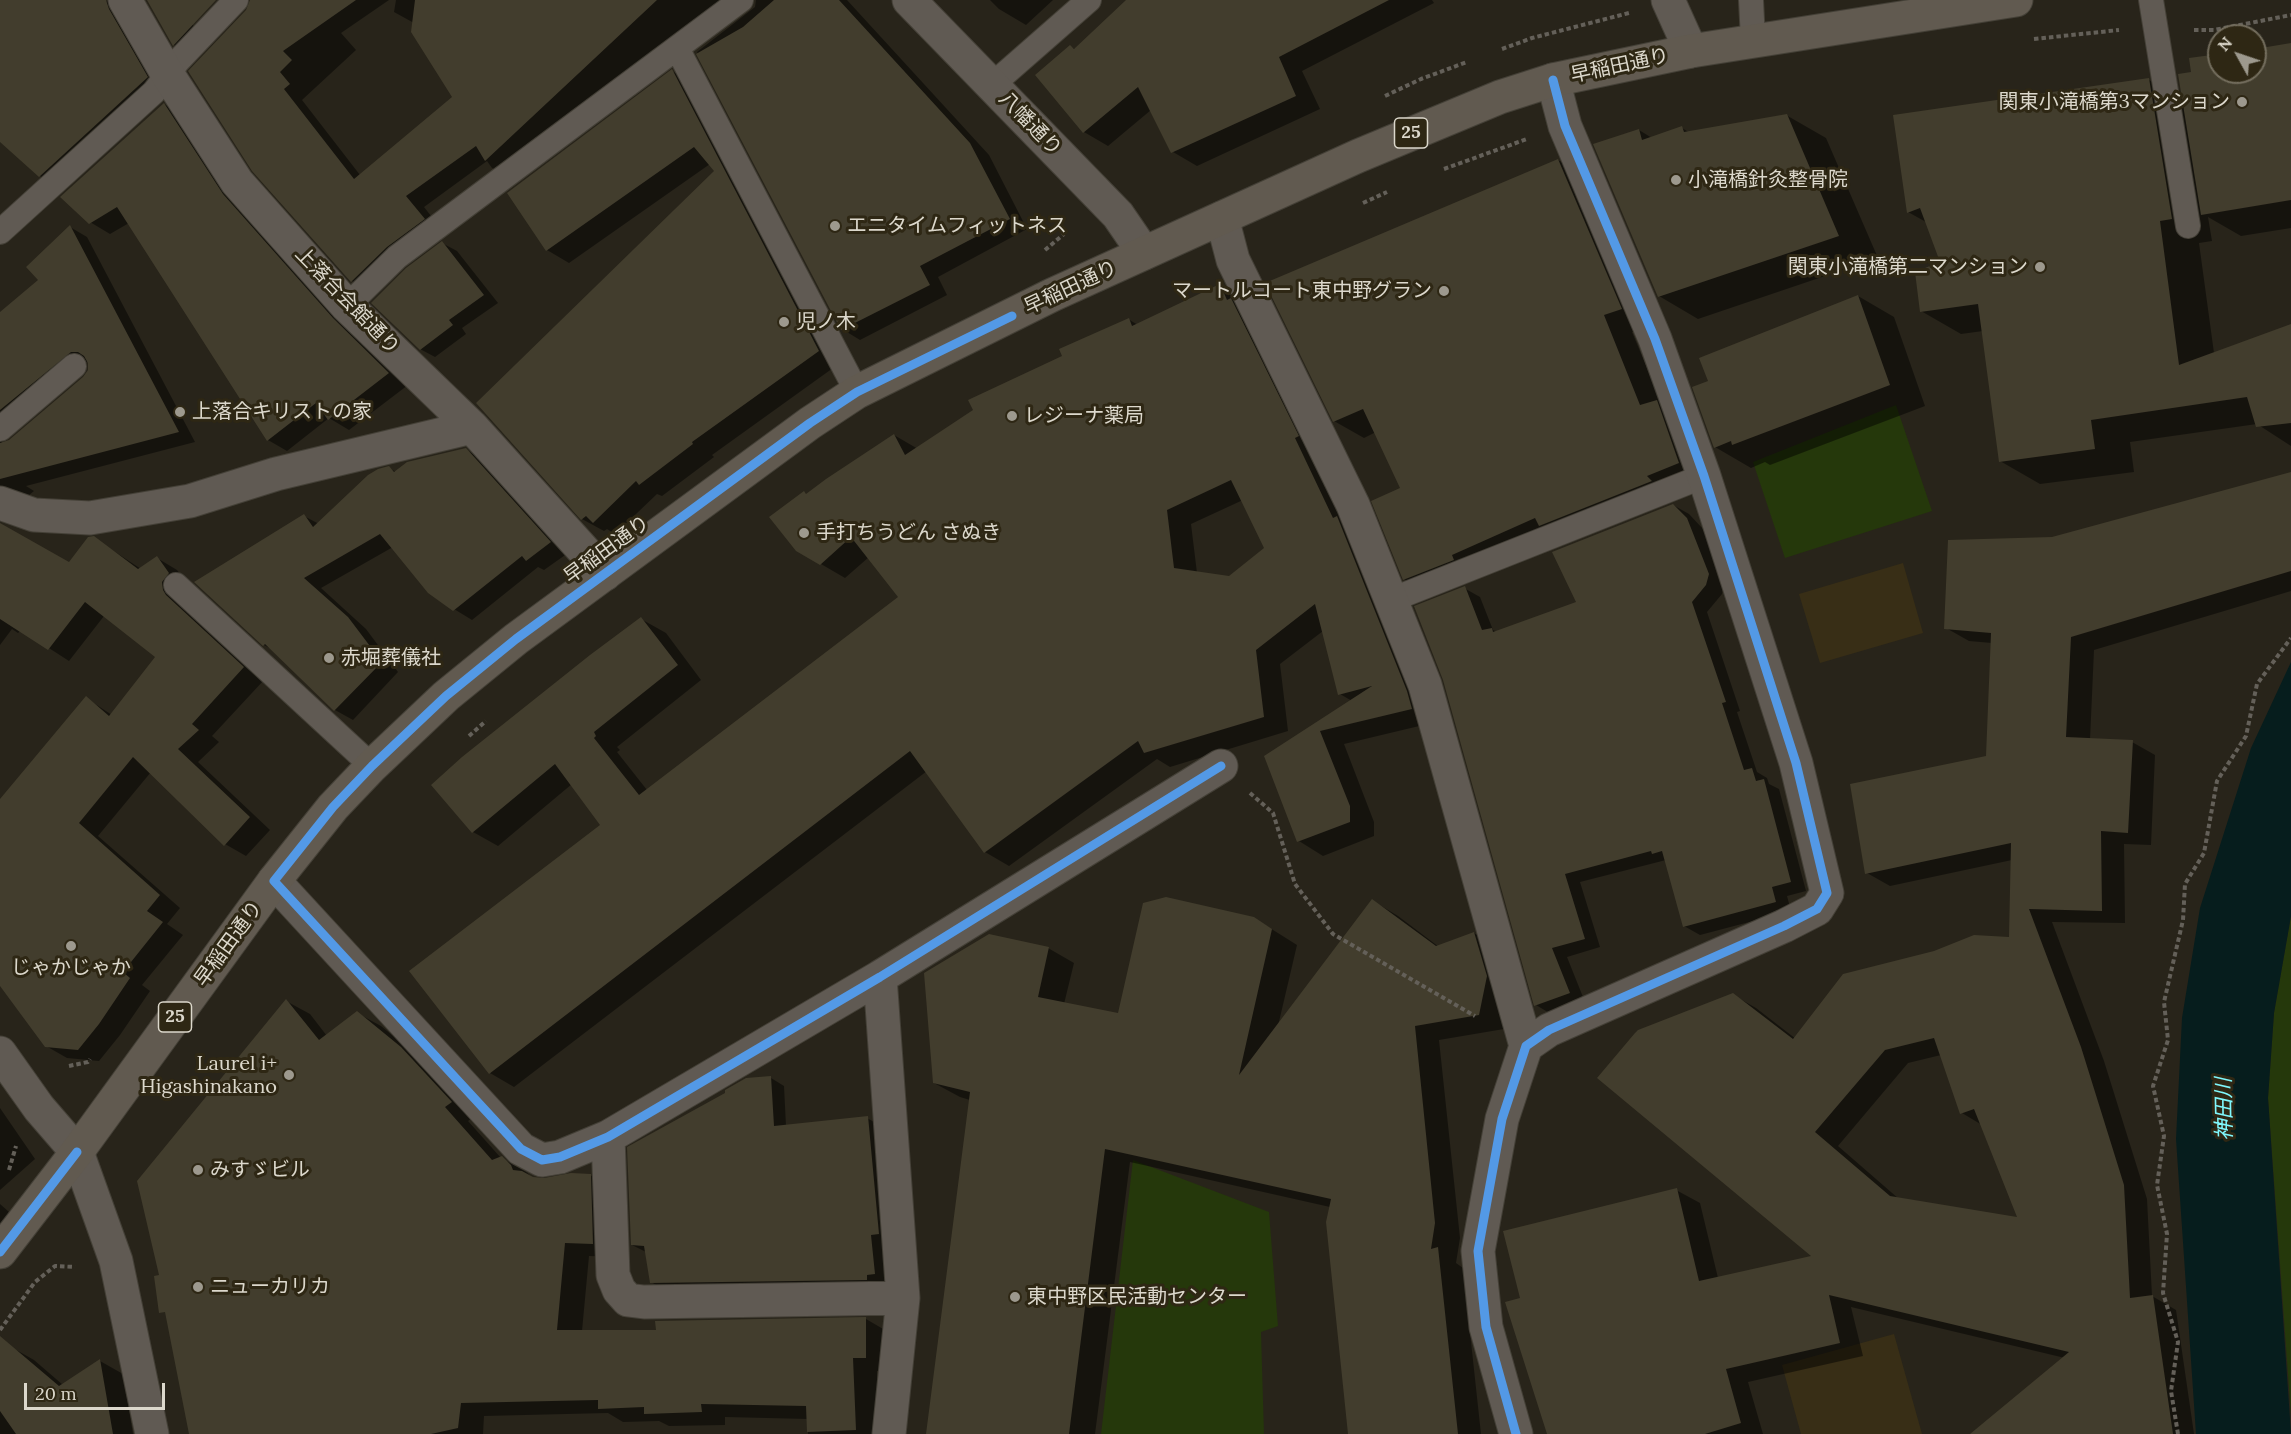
<!DOCTYPE html>
<html>
<head>
<meta charset="utf-8">
<style>
  body { margin:0 }
  #map { position:relative; width:2291px; height:1434px; overflow:hidden; background:#28241a; font-family:Lora,serif }
  canvas { display:block }
  .north { position:absolute; left:2207px; top:24px; width:60px; height:60px; box-sizing:border-box; background:#2e2714; border:2px solid #746e5e; border-radius:50%; rotate:310deg; font-size:16px; font-weight:700; line-height:24px; text-align:center; color:#dcd8cc }
  .north::after { content:''; display:block; margin:auto; width:21px; height:27px; background:#9d998e; clip-path:polygon(50% 0,100% 100%,50% 72%,0 100%) }
  .scale { position:absolute; left:24px; top:1383px; width:141px; height:27px; box-sizing:border-box; border:3px solid #dcd8cc; border-top:0; padding-left:8px; font-size:18px; line-height:21px; white-space:nowrap; color:#dcd8cc; -webkit-text-stroke:4px #2e2714; paint-order:stroke }
</style>
</head>
<body>
<div id="map">
<canvas width="2291" height="1434"></canvas>
<div class="north">N</div>
<div class="scale">20 m</div>
</div>
<script>
const c = document.querySelector('canvas').getContext('2d');
c.lineJoin = 'round';
function fillPath(path, color) { c.fillStyle = color; c.fill(path, 'evenodd'); }
const poly = rows => new Path2D(rows.map(r => 'M' + r).join(''));
function trace(path, color, width, dash) { c.strokeStyle = color; c.lineWidth = width; c.lineCap = dash ? 'butt' : 'round'; c.setLineDash(dash || []); c.stroke(path); }
function drawText(font, color, halo, rows, align = 'center') {
  c.font = font + ' Lora,"Noto Sans JP",serif'; c.lineWidth = 6; c.setLineDash([]); c.textBaseline = 'middle'; c.strokeStyle = halo; c.fillStyle = color; for (const [text, x, y, turn = 0] of rows) {
    c.save(); c.translate(x, y); c.rotate((+turn || 0) * Math.PI / 180); c.textAlign = isNaN(turn) ? turn : align; if (halo) c.strokeText(text, 0, 0); c.fillText(text, 0, 0); c.restore();
  }
}
fillPath(poly([
  [1903,563,1923,633,1820,663,1799,594],
  [1894,1334,1922,1434,1801,1434,1782,1365]
]), '#382e16');
fillPath(poly([
  [1896,405,1932,511,1785,558,1753,462],
  [2291,916,2291,1416,2268,1098,2274,1013],
  [1133,1160,1269,1212,1278,1326,1261,1332,1264,1434,1101,1434]
]), '#25380b');
fillPath(poly([
  [2291,662,2291,916,2274,1013,2268,1098,2291,1434,2196,1434,2176,1139,2182,1018,2200,908,2251,748]
]), '#061d1d');
fillPath(poly([
  [0,0,78,0,92,16,107,1,123,10,164,87,57,186,40,176,0,140],
  [148,0,167,0,204,36,188,53,174,45],
  [251,0,389,0,341,33,356,50,302,100,360,175,454,97,414,23,394,12,396,0,749,0,510,178,492,168,487,161,424,207,442,230,370,292,352,281],
  [756,0,847,0,989,155,1027,229,938,277,947,295,860,340,842,329,697,52,755,7],
  [990,0,1053,0,1026,25,999,9],
  [1128,0,1432,0,1434,3,1302,71,1320,109,1197,166,1173,152,1151,110,1108,146,1084,132,1071,47,1075,49],
  [2291,45,2291,228,2241,236,2208,217,2212,241,2199,243,2214,353,2291,325,2291,446,2257,424,2130,442,2134,472,2040,484,2000,461,1983,331,1961,334,1921,311,1942,263,1926,222,1908,212,2149,80,2183,100,2192,74,2219,55,2219,72,2255,72,2255,50],
  [672,71,694,84,840,363,712,455,714,457,662,496,657,494,615,534,607,529,604,531,582,519,716,171,710,164,569,263,547,250,509,193],
  [164,104,183,116,408,385,349,430,329,418,287,451,268,440,129,223,110,234,90,222],
  [1786,115,1826,138,1878,258,1698,319,1659,296,1639,130,1652,138,1682,128,1690,133],
  [1558,160,1588,177,1650,326,1632,332,1662,404,1708,479,1434,596,1404,579,1402,489,1376,432,1364,438,1334,421],
  [70,227,87,237,195,442,26,486,34,491,28,496,0,505,0,314,41,280],
  [88,361,89,372,84,378,9,442,2,443,3,434,82,364],
  [442,243,457,251,498,303,462,328,466,334,435,357,420,349],
  [1220,285,1244,300,1436,722,1344,744,1374,822,1374,836,1323,856,1299,841,1266,756,1352,701,1340,694,1323,631,1280,664,1288,731,1170,767,1157,759,1009,866,985,852,927,771,514,1087,490,1073,602,825,572,784,498,846,473,832,433,785,641,619,666,633,701,680,617,747,620,750,617,752,647,790,900,597,869,557,845,578,797,550,804,493,808,495,894,435,918,449,1064,357,1128,319,1138,325],
  [1243,500,1266,549,1229,578,1197,573,1191,524],
  [1858,296,1894,317,1925,406,1770,465,1765,462,1751,468,1715,447,1710,382],
  [465,449,483,460,568,553,544,570,538,567,472,620,454,609,393,547,321,588,366,629,398,672,353,720,335,710,275,651,264,645,196,582,304,516,319,524,389,468,396,472],
  [2291,474,2291,591,2094,650,2090,740,2132,742,2155,755,2151,845,2124,844,2125,923,2052,922,2104,1061,2147,1199,2152,1296,2176,1310,2194,1434,1982,1434,2065,1358,1851,1307,1863,1356,1748,1382,1763,1434,1549,1434,1521,1299,1676,1190,1700,1203,1718,1278,1814,1257,1733,995,1756,1008,1796,1039,2010,939,2012,860,1890,886,1867,873,1987,757,1992,643,1969,641,1946,628,2052,538],
  [1941,1055,1962,1113,1982,1125,2019,1219,1899,1199,1838,1146,1908,1063],
  [1673,505,1689,514,1703,529,1724,584,1722,594,1707,612,1740,711,1737,712,1757,772,1767,778,1769,784,1779,789,1806,891,1787,896,1791,911,1700,935,1684,926,1666,860,1580,882,1600,947,1567,957,1585,1002,1551,1014,1536,1005,1464,588,1480,597,1493,630,1497,632,1578,603],
  [0,525,69,564,94,538,141,569,157,558,177,570,264,680,212,736,219,742,198,762,270,830,246,856,225,844,151,772,98,836,180,908,167,924,183,935,142,985,150,991,120,1035,99,1061,67,1058,46,1046,0,983,0,801,86,698,112,715,157,656,104,616,69,661,21,630,18,633,12,629,0,645],
  [1373,901,1398,916,1439,947,1474,933,1500,948,1512,991,1504,1029,1439,1040,1460,1238,1456,1263,1463,1268,1481,1434,1350,1434,1330,1207,1130,1162,1095,1434,928,1434,970,1100,960,1097,934,1083,1048,948,1074,963,1064,1004,1119,1015,1254,918,1297,945,1278,1026],
  [286,1001,310,1014,327,1036,357,1013,381,1026,425,1062,475,1116,468,1121,501,1158,526,1172,533,1178,544,1180,590,1175,614,1189,617,1257,589,1256,582,1331,658,1332,866,1319,890,1333,889,1371,877,1371,879,1434,808,1434,808,1419,725,1417,725,1425,669,1426,659,1421,623,1422,608,1413,484,1416,483,1434,191,1434],
  [771,1078,784,1086,786,1126,867,1118,881,1126,888,1281,665,1290,651,1282,646,1252,632,1245],
  [0,1108,35,1159,0,1190],
  [0,1204,17,1219,0,1238],
  [11,1347,34,1360,63,1385,100,1361,123,1374,133,1434,0,1434,0,1362]
]), '#0007');
fillPath(poly([
  [0,0,106,0,109,9,148,77,39,177,0,142],
  [147,0,216,0,173,46],
  [250,0,356,0,283,51,292,60,280,72,290,84,284,89,354,179,452,97,411,32,415,0,657,0,485,161,476,146,406,196,425,219,387,247,351,282,252,171,188,71,246,10],
  [774,0,839,0,970,143,1010,219,920,266,930,285,841,330,696,54,743,27],
  [1126,0,1389,0,1279,57,1296,96,1171,153,1138,87,1083,133,1035,75,1070,45,1074,49],
  [2291,43,2291,200,2201,215,2178,74,2191,72,2189,58,2219,54,2219,72,2255,72,2255,49],
  [672,69,819,351,692,442,693,444,639,485,636,481,593,523,586,516,581,520,476,403,714,171,694,147,546,251,507,193],
  [2149,78,2172,219,2160,221,2179,365,2291,324,2291,423,2256,427,2247,397,2091,420,2095,449,1999,462,1978,304,1920,312,1915,272,1940,262,1920,208,1907,213,1893,115],
  [164,103,223,194,333,318,389,373,328,420,316,403,267,441,117,207,89,224,60,197],
  [1787,114,1839,236,1658,297,1593,144,1639,129,1642,140,1682,126,1684,132],
  [1558,159,1622,309,1604,315,1640,405,1657,400,1679,463,1647,476,1652,481,1539,526,1535,518,1452,555,1454,560,1403,580,1371,501,1400,488,1363,409,1333,422,1265,283],
  [70,225,179,432,0,479,0,443,9,440,83,377,88,370,88,363,84,356,78,352,71,352,0,410,0,312,38,280,26,267],
  [442,241,484,295,449,320,453,325,420,350,371,303,406,268],
  [1220,284,1227,300,1231,298,1299,436,1295,438,1333,518,1337,516,1407,691,1412,709,1320,731,1350,806,1350,822,1297,842,1264,756,1372,686,1338,695,1315,604,1256,650,1264,717,1144,753,1138,741,984,853,910,751,489,1074,409,971,600,825,555,764,472,833,431,785,462,757,590,655,641,617,678,665,594,732,596,736,594,738,639,795,898,597,851,537,820,565,796,551,769,517,804,491,806,494,826,479,894,434,905,455,973,410,968,400,1062,356,1059,349,1129,318,1132,326],
  [1231,480,1264,548,1229,576,1174,568,1167,510],
  [1858,295,1890,385,1732,445,1731,441,1714,448,1692,387,1708,381,1699,358],
  [466,448,551,542,526,561,522,556,453,611,428,593,380,534,304,578,348,617,382,662,334,711,265,644,263,646,194,582,304,514,313,527,368,475,378,469,389,466,394,472,407,462],
  [2291,472,2291,571,2071,637,2066,737,2133,740,2128,833,2101,831,2102,911,2029,909,2081,1047,2124,1185,2130,1298,2153,1295,2173,1434,1970,1434,2069,1352,1829,1295,1840,1343,1726,1369,1741,1423,1705,1434,1547,1434,1505,1302,1520,1298,1503,1231,1677,1188,1699,1281,1811,1256,1597,1078,1635,1033,1638,1030,1733,993,1793,1039,1843,974,1934,951,1974,935,2009,937,2011,843,1865,874,1850,784,1986,756,1991,633,1944,629,1948,540,2052,537],
  [1934,1038,1960,1114,1974,1109,2017,1217,1890,1196,1815,1132,1885,1050],
  [1673,504,1687,518,1709,574,1706,585,1692,602,1726,702,1722,703,1744,770,1752,768,1756,781,1764,779,1791,882,1772,887,1776,902,1683,927,1662,851,1652,854,1651,851,1565,874,1585,939,1552,948,1570,993,1534,1006,1443,680,1414,606,1465,586,1482,630,1492,628,1493,632,1576,602,1552,552],
  [0,523,69,562,88,537,94,536,138,569,157,556,169,573,162,582,163,590,166,595,244,667,192,724,199,730,178,749,250,817,224,846,133,757,79,823,160,895,147,911,163,922,123,972,130,978,99,1024,78,1050,45,1047,0,986,0,799,86,696,109,716,155,657,85,602,48,650,0,619],
  [1166,897,1254,917,1272,929,1239,1075,1372,899,1436,946,1474,932,1487,976,1479,1015,1415,1026,1435,1223,1431,1249,1438,1247,1458,1434,1348,1434,1326,1222,1331,1199,1105,1149,1069,1434,926,1434,970,1092,933,1083,924,973,989,934,1049,947,1038,997,1118,1013,1143,903],
  [286,999,319,1040,357,1011,401,1047,452,1102,445,1107,492,1160,502,1156,511,1165,513,1170,522,1171,533,1177,544,1178,571,1173,591,1174,593,1244,565,1243,557,1330,656,1330,655,1321,866,1317,866,1358,853,1358,856,1430,807,1432,806,1406,701,1404,702,1412,644,1414,644,1407,598,1409,598,1400,461,1403,458,1428,431,1434,189,1434,165,1312,159,1313,154,1276,159,1275,137,1181],
  [771,1076,774,1126,868,1116,879,1234,871,1235,875,1274,867,1275,867,1280,650,1283,644,1246,631,1245,627,1147,725,1093,725,1090,746,1078],
  [0,1336,59,1386,100,1359,113,1434,16,1434,0,1411]
]), '#423d2d');
const service = poly([
  [1751,0,1753,40],
  [2151,0,2188,226],
  [677,48,857,392],
  [992,85,1089,0],
  [0,232,154,92,178,61,236,0],
  [347,306,397,257,741,0],
  [0,429,74,366],
  [176,585,372,766],
  [1391,600,1704,476]
]);
const minor = poly([
  [125,0,168,75,237,182,347,306,472,427,605,574],
  [1668,0,1691,51],
  [1222,218,1233,260,1353,505,1425,685,1526,1046],
  [0,503,34,515,90,518,190,501,276,474,472,427],
  [274,881,521,1149,542,1160,560,1157,608,1137,880,977,1221,766],
  [880,977,903,1298,889,1434],
  [608,1137,613,1275,619,1290,628,1300,644,1302,903,1298],
  [1516,1434,1486,1327,1478,1251,1502,1119,1526,1046,1549,1030,1784,926,1817,909,1827,893,1796,763,1704,476,1655,339,1565,126,1553,80]
]);
const tertiary = poly([
  [909,0,1118,215,1144,253],
  [0,1053,39,1108,77,1152,116,1261,152,1434]
]);
const primary = poly([
  [0,1252,77,1152,274,881,333,807,372,766,446,696,516,639,810,423,857,392,1052,295,1358,156,1500,97,1553,80,1691,51,2016,0]
]);
trace(service, '#444037', 26);
trace(minor, '#444037', 35);
trace(tertiary, '#444037', 35);
trace(primary, '#444037', 35);
trace(poly([
  [2194,30,2214,30,2291,15],
  [2034,39,2119,30],
  [1502,49,1532,38,1629,13],
  [1385,96,1421,79,1467,62],
  [1444,169,1527,139],
  [1363,203,1387,192],
  [1045,250,1064,234],
  [469,736,486,721],
  [1250,793,1273,813,1295,884,1333,934,1475,1016],
  [69,1066,88,1062,90,1059],
  [9,1170,16,1146],
  [0,1330,35,1282,55,1266,75,1267],
  [2178,1434,2171,1391,2178,1342,2163,1293,2167,1234,2157,1185,2164,1136,2153,1086,2168,1040,2164,1002,2183,920,2185,884,2204,853,2217,781,2246,736,2257,684,2291,638]
]), '#646059', 4, [4.5, 3]);
trace(service, '#605a53', 24);
trace(minor, '#605a53', 33);
trace(tertiary, '#605a53', 33);
trace(primary, '#615a50', 33);
trace(poly([
  [1012,316,857,392,810,423,516,639,446,696,372,766,333,807,274,881,521,1149,542,1160,560,1157,608,1137,880,977,1221,766],
  [0,1252,77,1152],
  [1516,1434,1486,1327,1478,1251,1502,1119,1526,1046,1549,1030,1784,926,1817,909,1827,893,1796,763,1704,476,1655,339,1565,126,1553,80]
]), '#5399e6', 9);
for (const [x, y, r, color] of [
  [2242,102,6,"#9d998e"],
  [1676,180,6,"#9d998e"],
  [835,226,6,"#9d998e"],
  [2040,267,6,"#9d998e"],
  [1444,291,6,"#9d998e"],
  [784,322,6,"#9d998e"],
  [180,412,6,"#9d998e"],
  [1012,416,6,"#9d998e"],
  [804,533,6,"#9d998e"],
  [329,658,6,"#9d998e"],
  [71,946,6,"#9d998e"],
  [289,1075,6,"#9d998e"],
  [198,1170,6,"#9d998e"],
  [198,1287,6,"#9d998e"],
  [1015,1297,6,"#9d998e"]
]) { const dot = new Path2D(); dot.arc(x, y, r, 0, 2 * Math.PI); c.fillStyle = color; c.fill(dot); trace(dot, '#2e2714', 2); }
for (const [x, y, w] of [
  [1411,133,33],
  [175,1017,33]
]) { const box = new Path2D(); box.roundRect(x - w / 2, y - 15, w, 30, 4.5); c.fillStyle = '#2e2714'; c.fill(box); trace(box, '#dcd8cc', 1.5); }
drawText('bold 18px', '#dcd8cc', null, [
  ["25",1411,133],
  ["25",175,1017]
]);
drawText('20px', '#dcd8cc', '#2e2714', [
  ["早稲田通り",1620,66,-12],
  ["八幡通り",1030,124,46],
  ["早稲田通り",1071,288,-25],
  ["上落合会館通り",347,301,46],
  ["早稲田通り",607,550,-36],
  ["早稲田通り",229,944,-54]
]);
drawText('20px', '#dcd8cc', '#2e2714', [
  ["関東小滝橋第3マンション",2230,102,"right"],
  ["小滝橋針灸整骨院",1688,180],
  ["エニタイムフィットネス",847,226],
  ["関東小滝橋第二マンション",2028,267,"right"],
  ["マートルコート東中野グラン",1432,291,"right"],
  ["児ノ木",796,322],
  ["上落合キリストの家",192,412],
  ["レジーナ薬局",1024,416],
  ["手打ちうどん さぬき",816,533],
  ["赤堀葬儀社",341,658],
  ["じゃかじゃか",71,968,"center"],
  ["Laurel i+",277,1064,"right"],
  ["Higashinakano",277,1087,"right"],
  ["みすゞビル",210,1170],
  ["ニューカリカ",210,1287],
  ["東中野区民活動センター",1027,1297]
], 'left');
drawText('italic 21px', '#7ff8fd', '#2e2714', [
  ["神田川",2225,1109,-91]
]);
</script>
</body>
</html>
